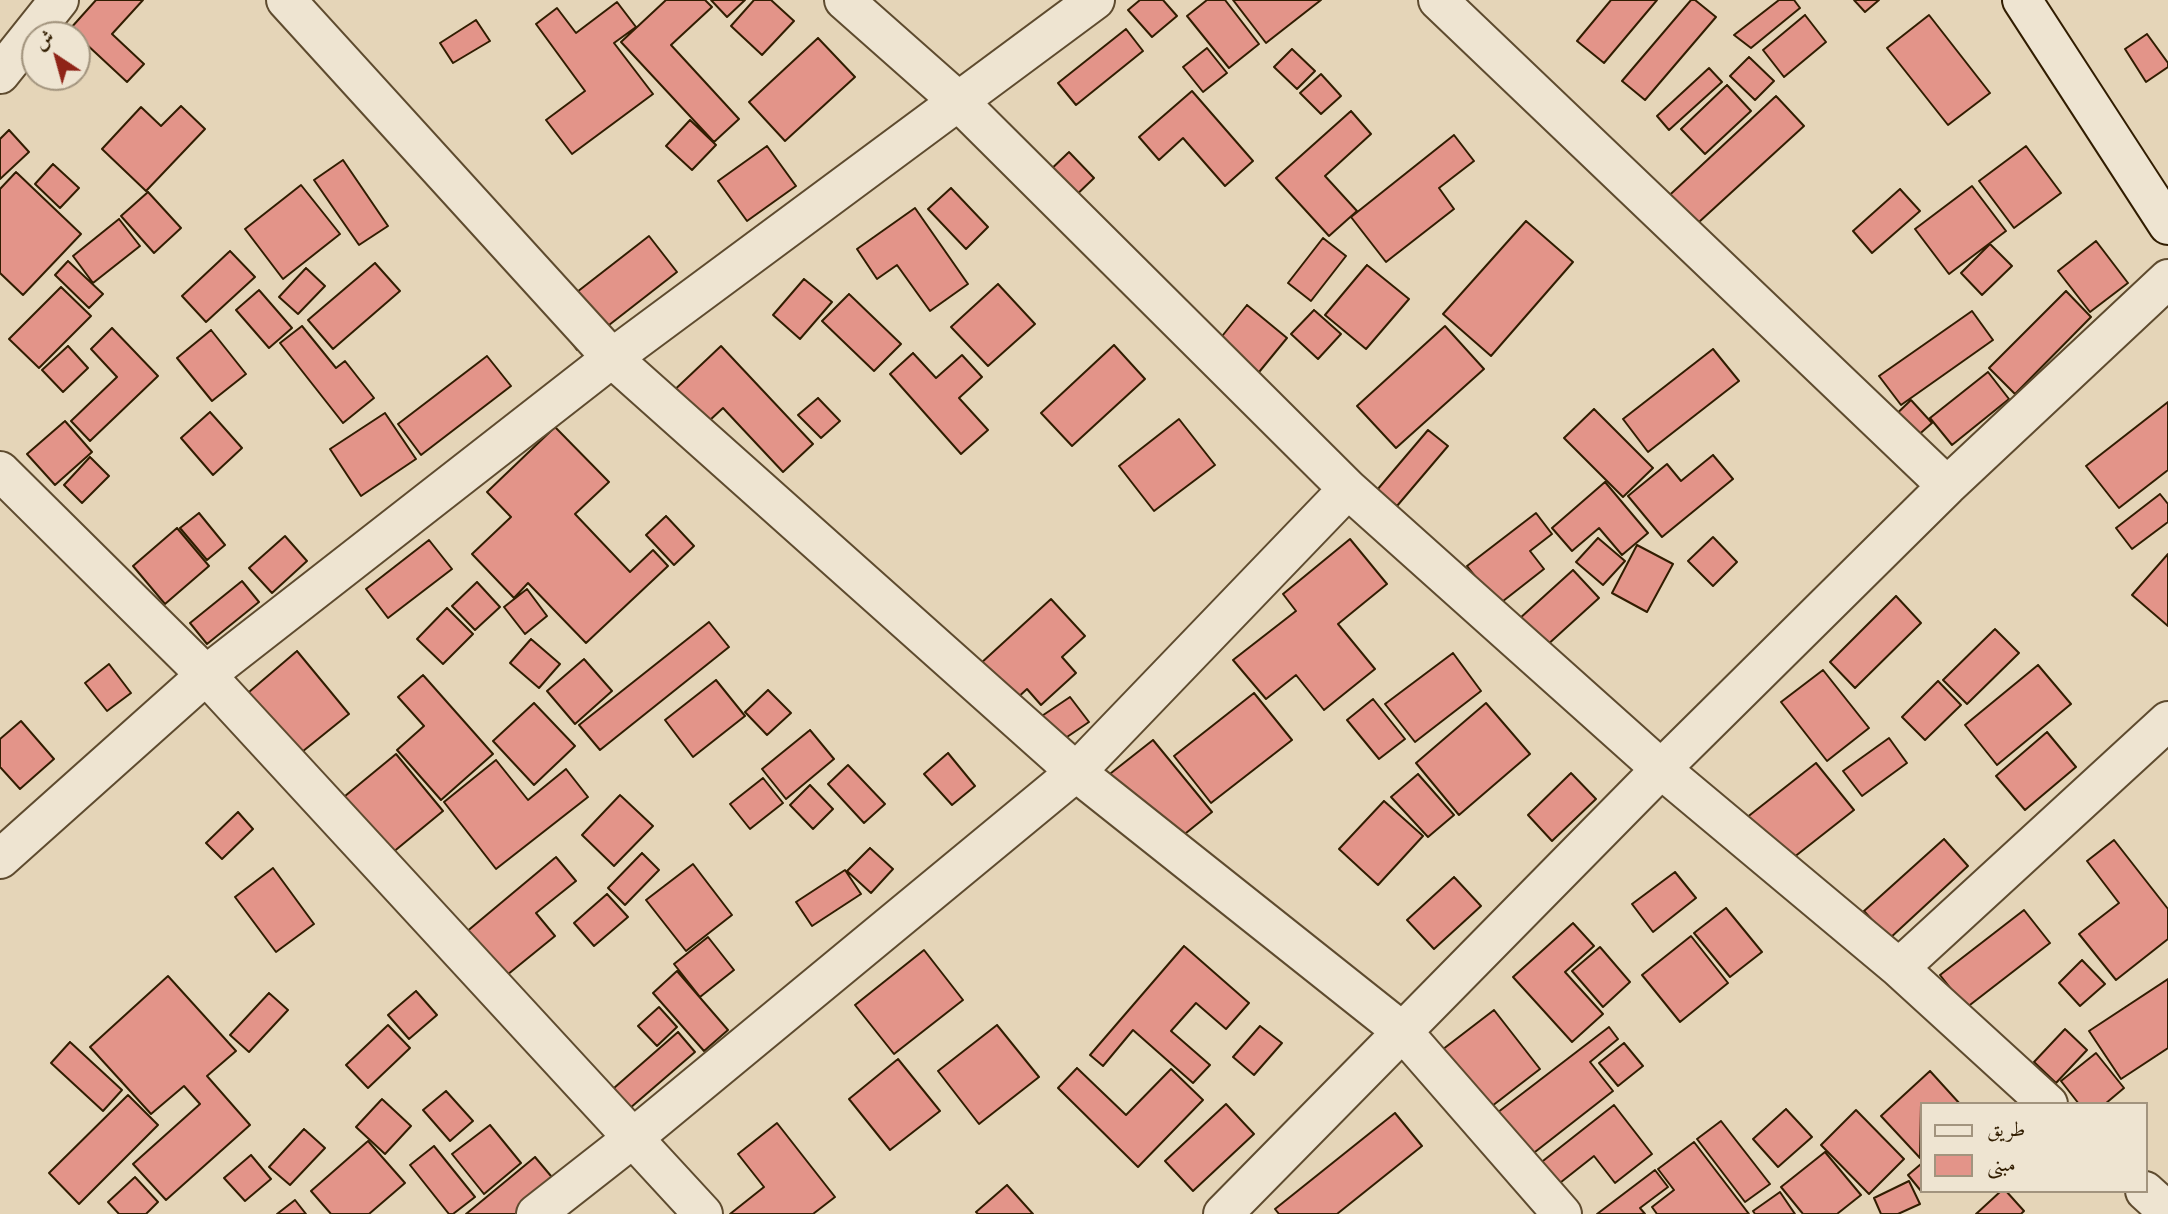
<!DOCTYPE html>
<html>
<head>
<meta charset="utf-8">
<style>
  body { margin:0 }
  #map { position:relative; width:2168px; height:1214px; overflow:hidden; background:#e5d5b8; font-family:"IM FELL English",Amiri,serif }
  canvas { display:block }
  .legend { position:absolute; left:1920px; top:1102px; width:228px; height:91px; box-sizing:border-box; background:#eee4d1; border:2px solid #a2947e; margin:0; padding:9px 12px; list-style:none; font-size:21px; color:#311d01 }
  .legend li { display:flex; align-items:center; gap:14px; height:35px }
  .legend b { width:35px; border:2px solid #a2947e }
  .north { position:absolute; left:21px; top:21px; width:70px; height:70px; box-sizing:border-box; background:#eee4d1; border:2px solid #a2947e; border-radius:50%; rotate:324deg; font-size:19px; font-weight:700; line-height:28px; text-align:center; color:#311d01 }
  .north::after { content:''; display:block; margin:auto; width:24px; height:32px; background:#8f2418; clip-path:polygon(50% 0,100% 100%,50% 72%,0 100%) }
</style>
</head>
<body>
<div id="map">
<canvas width="2168" height="1214"></canvas>
<ul class="legend">
<li><b style="height:9px;background:#eee4d1"></b>طريق</li>
<li><b style="height:19px;background:#e39489"></b>مبنى</li>
</ul>
<div class="north">ش</div>
</div>
<script>
const c = document.querySelector('canvas').getContext('2d');
c.lineJoin = 'round';
function fillPath(path, color) { c.fillStyle = color; c.fill(path, 'evenodd'); }
const poly = rows => new Path2D(rows.map(r => 'M' + r).join(''));
function trace(path, color, width, dash) { c.strokeStyle = color; c.lineWidth = width; c.lineCap = dash ? 'butt' : 'round'; c.setLineDash(dash || []); c.stroke(path); }
const building = poly([
  [96,0,143,0,112,34,144,64,127,82,70,29,96,0],
  [666,0,705,0,712,7,671,45,739,119,714,142,621,42,666,0],
  [711,0,745,0,727,17,711,0],
  [754,0,771,0,794,21,762,55,731,26,754,0],
  [1140,0,1163,0,1177,16,1152,37,1128,10,1140,0],
  [1207,0,1225,0,1259,44,1229,68,1187,16,1207,0],
  [1233,0,1321,0,1266,43,1233,0],
  [1611,0,1657,0,1604,63,1577,41,1611,0],
  [1691,0,1695,0,1716,17,1645,100,1622,81,1691,0],
  [1779,0,1794,0,1800,8,1751,48,1734,35,1779,0],
  [1854,0,1879,0,1865,12,1854,0],
  [617,2,636,27,614,43,653,94,572,154,546,120,585,91,536,24,557,8,576,33,617,2],
  [1805,15,1826,42,1784,77,1763,50,1805,15],
  [1929,15,1990,93,1948,125,1887,48,1929,15],
  [476,20,490,41,453,63,440,43,476,20],
  [1126,29,1143,51,1076,105,1058,83,1126,29],
  [2147,34,2168,63,2168,67,2146,82,2125,49,2147,34],
  [818,38,855,77,785,141,749,102,818,38],
  [1207,48,1227,73,1203,92,1183,67,1207,48],
  [1292,49,1315,71,1297,89,1274,67,1292,49],
  [1749,57,1774,81,1755,100,1730,76,1749,57],
  [1709,68,1722,82,1669,130,1657,116,1709,68],
  [1321,74,1341,96,1321,114,1300,93,1321,74],
  [1727,85,1751,111,1705,154,1681,129,1727,85],
  [1192,91,1253,161,1225,186,1183,138,1159,160,1139,137,1192,91],
  [1776,96,1804,126,1687,233,1660,204,1776,96],
  [181,106,205,129,146,191,102,149,141,107,161,126,181,106],
  [1351,111,1371,134,1325,176,1357,211,1329,236,1276,178,1351,111],
  [690,120,716,145,692,170,666,146,690,120],
  [9,130,29,152,0,179,0,139,9,130],
  [1454,135,1474,161,1439,188,1454,209,1386,262,1351,217,1454,135],
  [767,146,796,186,747,221,718,181,767,146],
  [2026,146,2061,193,2014,228,1979,181,2026,146],
  [1069,152,1094,178,1069,202,1044,176,1069,152],
  [343,160,388,226,359,245,314,180,343,160],
  [53,164,79,188,60,208,35,184,53,164],
  [16,172,81,234,23,295,0,273,0,189,16,172],
  [301,185,340,234,283,279,245,229,301,185],
  [1972,186,2006,231,1949,274,1915,229,1972,186],
  [951,188,988,227,966,249,928,209,951,188],
  [1900,189,1920,211,1872,253,1853,231,1900,189],
  [148,192,181,228,154,253,121,216,148,192],
  [915,208,968,284,930,311,897,265,877,279,857,249,915,208],
  [119,219,140,246,93,283,73,256,119,219],
  [1526,221,1573,262,1491,356,1443,314,1526,221],
  [649,236,677,272,577,350,550,313,649,236],
  [1323,238,1346,256,1311,301,1288,283,1323,238],
  [2096,241,2128,283,2090,312,2058,271,2096,241],
  [1990,244,2012,266,1982,295,1961,273,1990,244],
  [230,251,255,277,206,322,182,296,230,251],
  [68,261,103,294,89,308,55,275,68,261],
  [375,263,400,291,333,349,308,320,375,263],
  [1367,265,1409,299,1366,349,1325,315,1367,265],
  [306,268,325,286,298,314,279,297,306,268],
  [804,279,832,302,800,339,773,315,804,279],
  [998,284,1035,324,988,366,951,327,998,284],
  [61,287,91,316,39,368,9,339,61,287],
  [259,290,292,328,269,348,236,310,259,290],
  [2066,291,2091,317,2015,394,1989,368,2066,291],
  [849,294,901,344,874,371,822,321,849,294],
  [1247,305,1287,338,1255,377,1215,345,1247,305],
  [1314,310,1341,334,1318,359,1291,334,1314,310],
  [1972,311,1993,340,1901,405,1879,376,1972,311],
  [302,326,336,368,345,361,374,398,343,423,280,343,302,326],
  [1445,326,1484,369,1396,448,1357,406,1445,326],
  [112,328,158,376,90,441,71,421,117,377,91,349,112,328],
  [211,330,246,374,212,401,177,358,211,330],
  [1114,345,1145,379,1072,446,1041,413,1114,345],
  [68,346,88,368,63,392,42,370,68,346],
  [721,346,813,444,783,472,723,408,682,446,650,413,721,346],
  [1713,349,1739,381,1648,452,1623,419,1713,349],
  [913,353,936,378,962,355,982,377,959,398,988,430,961,454,890,374,913,353],
  [487,356,511,386,421,455,398,424,487,356],
  [1988,372,2009,399,1952,445,1930,418,1988,372],
  [818,398,840,421,821,438,798,415,818,398],
  [1911,400,1932,423,1906,446,1886,424,1911,400],
  [2168,402,2168,470,2119,508,2086,466,2168,402],
  [1594,409,1653,468,1623,497,1564,438,1594,409],
  [210,412,242,448,213,475,181,438,210,412],
  [385,413,416,459,361,496,330,449,385,413],
  [1179,419,1215,465,1154,511,1119,466,1179,419],
  [65,421,92,452,55,485,27,454,65,421],
  [555,427,609,482,575,514,630,572,653,550,668,566,586,643,528,583,514,598,472,554,511,517,487,492,555,427],
  [1428,430,1448,446,1397,506,1377,490,1428,430],
  [1713,455,1733,479,1662,537,1628,496,1667,464,1681,481,1713,455],
  [90,457,109,476,82,503,64,485,90,457],
  [1605,482,1648,533,1622,555,1599,528,1572,551,1552,528,1605,482],
  [2160,494,2168,504,2168,522,2132,549,2116,528,2160,494],
  [199,513,225,545,207,560,180,528,199,513],
  [1536,513,1552,534,1530,551,1544,569,1498,605,1467,566,1536,513],
  [666,516,694,546,674,565,646,535,666,516],
  [177,528,209,566,165,604,133,566,177,528],
  [285,536,307,561,272,593,249,568,285,536],
  [1713,537,1737,562,1713,586,1688,561,1713,537],
  [1598,538,1625,561,1603,585,1576,562,1598,538],
  [1350,539,1387,584,1338,624,1375,669,1324,710,1296,675,1266,699,1233,660,1296,611,1283,594,1350,539],
  [429,540,452,569,388,618,366,589,429,540],
  [1637,545,1673,564,1647,612,1612,593,1637,545],
  [2168,554,2168,626,2132,595,2168,554],
  [1573,570,1599,598,1545,647,1519,619,1573,570],
  [242,581,259,602,207,644,190,623,242,581],
  [477,582,500,607,475,630,452,606,477,582],
  [527,589,547,616,525,634,504,607,527,589],
  [1896,596,1921,623,1855,688,1830,662,1896,596],
  [1051,599,1085,636,1062,657,1076,673,1041,705,1027,689,1002,712,968,675,1051,599],
  [447,608,473,634,443,664,417,639,447,608],
  [709,622,729,647,600,750,579,725,709,622],
  [1995,629,2019,653,1967,704,1943,680,1995,629],
  [531,639,560,664,539,688,510,663,531,639],
  [297,651,349,714,292,760,242,698,297,651],
  [1453,653,1481,691,1415,742,1385,704,1453,653],
  [584,659,612,691,575,724,547,691,584,659],
  [109,664,131,693,107,711,85,683,109,664],
  [2038,665,2071,704,1997,765,1965,725,2038,665],
  [1823,670,1869,728,1827,761,1781,702,1823,670],
  [423,675,493,754,441,800,397,750,424,726,398,697,423,675],
  [716,680,745,716,693,757,665,720,716,680],
  [1938,681,1961,705,1925,740,1902,717,1938,681],
  [768,690,791,713,767,735,745,712,768,690],
  [1254,693,1292,740,1211,803,1174,756,1254,693],
  [1070,697,1089,722,1042,754,1024,728,1070,697],
  [1373,699,1405,739,1379,759,1347,720,1373,699],
  [534,703,575,746,534,785,493,741,534,703],
  [1486,703,1530,754,1459,815,1416,763,1486,703],
  [21,721,54,759,20,789,0,767,0,739,21,721],
  [810,730,834,759,786,799,762,769,810,730],
  [2047,732,2076,767,2025,810,1996,776,2047,732],
  [1889,738,1907,763,1862,796,1843,771,1889,738],
  [1153,740,1212,812,1165,850,1106,777,1153,740],
  [948,753,975,786,952,805,924,774,948,753],
  [396,754,443,811,386,858,339,801,396,754],
  [496,760,528,800,566,769,588,797,496,869,444,802,496,760],
  [1816,763,1854,810,1779,869,1741,822,1816,763],
  [848,765,885,804,864,823,828,784,848,765],
  [1571,773,1596,799,1552,841,1528,815,1571,773],
  [1418,774,1454,815,1428,837,1391,797,1418,774],
  [763,778,783,803,750,829,730,804,763,778],
  [810,785,833,809,813,829,790,805,810,785],
  [620,795,653,826,614,866,582,835,620,795],
  [1384,801,1423,836,1378,885,1339,849,1384,801],
  [238,812,253,829,222,859,206,843,238,812],
  [1944,839,1968,866,1889,939,1864,911,1944,839],
  [2114,840,2168,909,2168,939,2116,980,2079,934,2119,903,2087,861,2114,840],
  [870,848,893,869,871,893,847,871,870,848],
  [642,853,659,870,625,905,608,888,642,853],
  [556,857,576,881,536,913,555,936,496,984,459,938,556,857],
  [693,864,732,915,686,951,646,900,693,864],
  [273,868,314,924,276,952,235,897,273,868],
  [845,870,861,894,812,926,796,902,845,870],
  [1675,872,1696,898,1653,932,1632,904,1675,872],
  [1454,877,1481,906,1434,949,1407,920,1454,877],
  [607,894,628,917,594,946,574,923,607,894],
  [1726,908,1762,952,1730,977,1694,933,1726,908],
  [2024,910,2050,943,1966,1008,1940,975,2024,910],
  [1573,923,1594,946,1565,972,1603,1014,1572,1042,1513,977,1573,923],
  [1691,936,1728,983,1680,1022,1642,975,1691,936],
  [708,937,734,970,700,997,674,964,708,937],
  [1184,946,1249,1003,1226,1029,1196,1003,1171,1031,1210,1065,1193,1083,1133,1030,1103,1066,1090,1055,1184,946],
  [1600,947,1630,982,1603,1007,1572,971,1600,947],
  [924,950,963,1000,894,1054,855,1005,924,950],
  [2082,960,2105,984,2080,1006,2059,983,2082,960],
  [677,971,728,1030,704,1051,653,993,677,971],
  [168,976,236,1051,207,1076,250,1125,166,1200,133,1164,200,1104,184,1086,151,1114,90,1047,168,976],
  [2168,979,2168,1048,2121,1079,2089,1031,2168,979],
  [416,991,437,1015,409,1039,388,1015,416,991],
  [269,993,288,1010,249,1052,230,1035,269,993],
  [659,1007,677,1027,657,1046,638,1026,659,1007],
  [1494,1010,1540,1069,1483,1113,1438,1053,1494,1010],
  [388,1025,410,1048,368,1088,346,1065,388,1025],
  [997,1025,1039,1077,979,1124,938,1071,997,1025],
  [1260,1026,1282,1043,1254,1075,1233,1057,1260,1026],
  [1609,1027,1618,1039,1590,1062,1613,1091,1526,1159,1493,1116,1609,1027],
  [2065,1029,2087,1050,2056,1083,2034,1062,2065,1029],
  [678,1032,695,1052,622,1115,606,1095,678,1032],
  [70,1042,122,1090,103,1111,51,1063,70,1042],
  [1624,1043,1643,1066,1618,1086,1599,1063,1624,1043],
  [2096,1053,2124,1088,2105,1104,2079,1104,2061,1081,2096,1053],
  [898,1059,940,1111,890,1150,849,1099,898,1059],
  [1077,1068,1126,1115,1171,1069,1203,1100,1138,1167,1058,1088,1077,1068],
  [1930,1071,1960,1104,1921,1104,1920,1158,1881,1116,1930,1071],
  [446,1091,473,1121,450,1141,423,1110,446,1091],
  [128,1095,158,1125,79,1204,49,1173,128,1095],
  [382,1099,411,1126,385,1154,356,1127,382,1099],
  [1226,1104,1254,1134,1193,1191,1165,1161,1226,1104],
  [1614,1105,1652,1154,1615,1183,1594,1156,1551,1190,1534,1168,1614,1105],
  [1786,1109,1812,1137,1778,1167,1753,1139,1786,1109],
  [1856,1110,1904,1159,1869,1194,1821,1145,1856,1110],
  [1395,1113,1422,1146,1337,1214,1279,1214,1275,1209,1395,1113],
  [1721,1121,1770,1184,1745,1202,1697,1139,1721,1121],
  [777,1123,835,1197,813,1214,730,1214,764,1187,738,1154,777,1123],
  [490,1125,521,1163,484,1194,452,1154,490,1125],
  [304,1129,325,1148,290,1185,269,1167,304,1129],
  [368,1141,405,1183,369,1214,331,1214,311,1191,368,1141],
  [1694,1142,1749,1214,1657,1214,1652,1207,1674,1190,1658,1169,1694,1142],
  [434,1146,475,1197,453,1214,449,1214,410,1165,434,1146],
  [1825,1152,1861,1195,1837,1214,1803,1214,1781,1187,1825,1152],
  [251,1155,271,1179,245,1201,224,1178,251,1155],
  [535,1157,556,1182,517,1214,466,1214,535,1157],
  [1921,1164,1921,1191,1908,1175,1921,1164],
  [1655,1170,1668,1187,1640,1208,1645,1214,1597,1214,1655,1170],
  [135,1177,158,1202,146,1214,119,1214,108,1202,135,1177],
  [1909,1181,1920,1204,1898,1214,1881,1214,1874,1198,1909,1181],
  [1007,1185,1033,1214,978,1214,976,1212,1007,1185],
  [2001,1191,2006,1191,2024,1211,2021,1214,1976,1214,2001,1191],
  [1780,1192,1795,1214,1755,1214,1753,1211,1780,1192],
  [295,1200,306,1214,277,1214,295,1200]
]);
fillPath(building, '#e39489');
trace(building, '#311d01', 2);
const street = poly([
  [286,0,612,358,1076,772,1403,1032,1562,1214],
  [844,0,957,100,1348,489,1661,769,1899,968,2048,1104],
  [1438,0,1947,486],
  [0,74,59,0],
  [0,471,206,675,703,1214],
  [0,859,206,675,612,358,1095,0],
  [1899,968,2168,721],
  [2145,1191,2168,1212],
  [536,1214,633,1138,1076,772,1348,489],
  [1223,1214,1661,769,1947,486,2168,279]
]);
const secondary = poly([
  [2022,0,2168,225]
]);
trace(street, '#5e4b2f', 42);
trace(secondary, '#311d01', 42);
trace(street, '#eee4d1', 38);
trace(secondary, '#eee4d1', 38);
</script>
</body>
</html>
